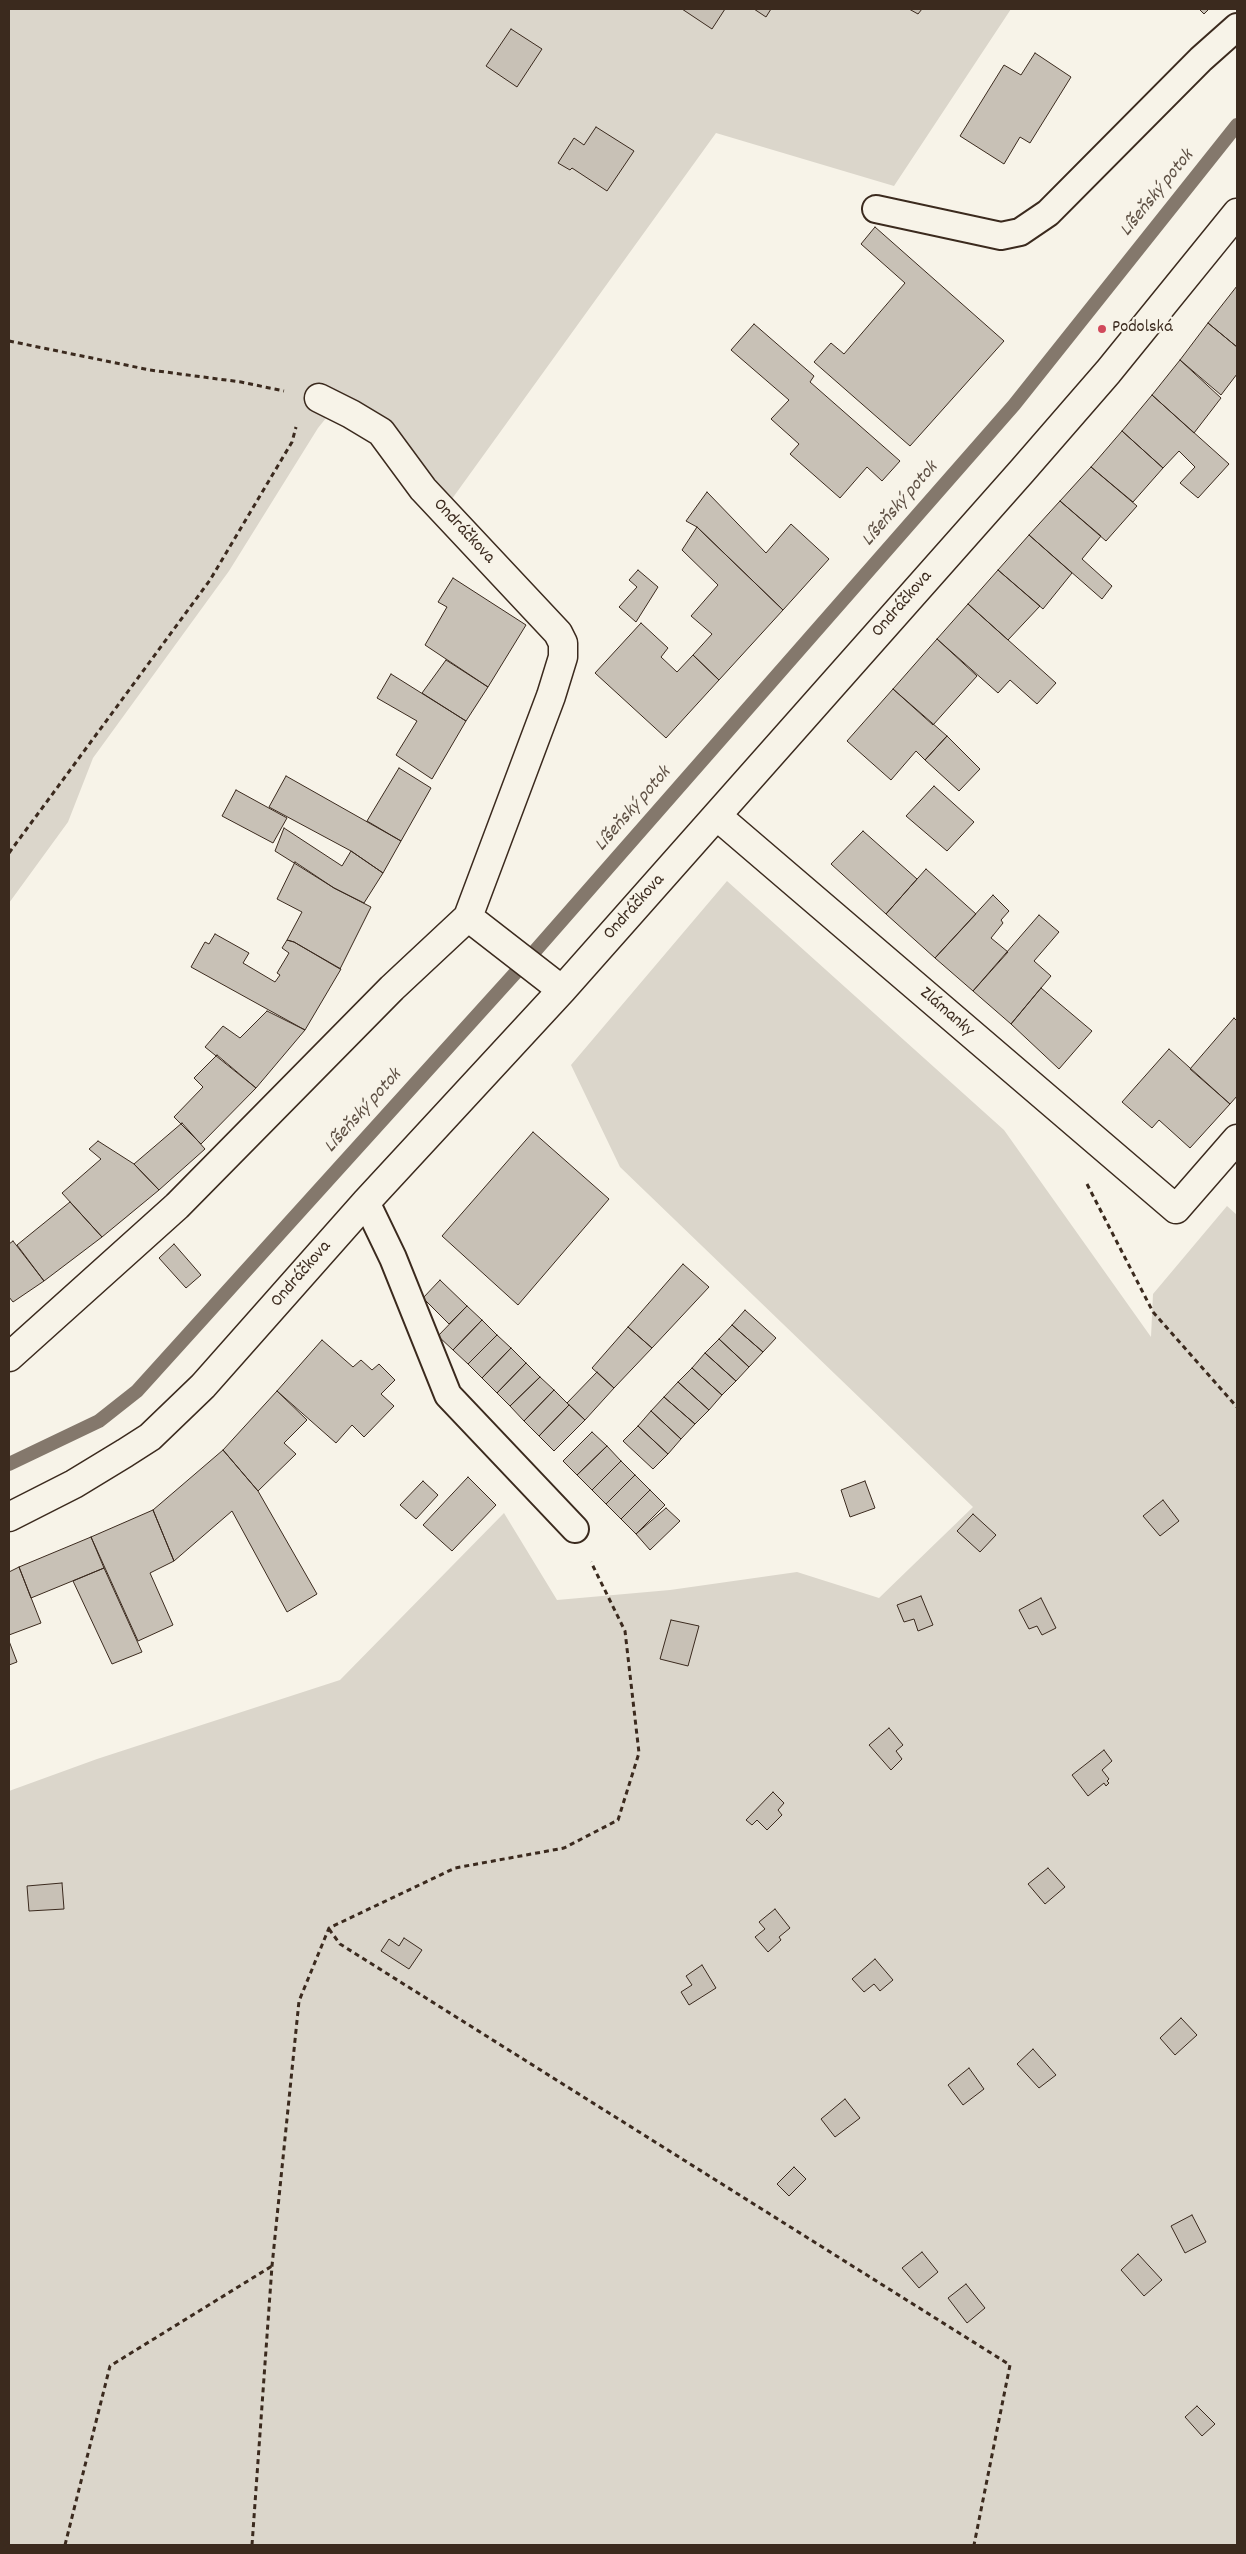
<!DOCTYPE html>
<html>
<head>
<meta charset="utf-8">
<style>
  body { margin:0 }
  #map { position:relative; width:1246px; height:2554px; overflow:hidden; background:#f7f3e8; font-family:Dekko,sans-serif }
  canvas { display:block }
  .frame { position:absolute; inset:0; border:10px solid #3b2a1e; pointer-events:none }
</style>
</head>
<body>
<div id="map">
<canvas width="1246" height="2554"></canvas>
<div class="frame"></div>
</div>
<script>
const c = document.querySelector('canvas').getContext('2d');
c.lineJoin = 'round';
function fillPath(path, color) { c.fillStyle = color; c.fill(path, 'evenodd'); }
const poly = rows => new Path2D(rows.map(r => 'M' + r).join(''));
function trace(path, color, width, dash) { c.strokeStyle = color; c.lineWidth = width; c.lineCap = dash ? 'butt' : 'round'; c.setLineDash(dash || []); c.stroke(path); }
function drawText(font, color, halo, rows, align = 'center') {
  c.font = font + ' Dekko,sans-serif'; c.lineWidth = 4.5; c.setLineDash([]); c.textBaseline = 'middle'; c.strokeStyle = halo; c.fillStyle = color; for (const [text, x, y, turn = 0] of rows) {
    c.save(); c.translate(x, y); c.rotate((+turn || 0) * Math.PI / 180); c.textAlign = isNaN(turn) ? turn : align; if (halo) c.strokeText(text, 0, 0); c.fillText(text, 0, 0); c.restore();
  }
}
fillPath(poly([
  [9,9,1011,9,894,186,716,133,449,503,339,402,318,428,229,571,93,758,68,822,9,903],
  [727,881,1004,1130,1151,1337,1153,1294,1227,1206,1237,1215,1237,2545,9,2545,9,1791,97,1759,340,1680,504,1513,557,1600,670,1590,797,1572,879,1598,973,1507,620,1167,571,1065]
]), '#dbd6cb');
trace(poly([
  [9,1464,99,1421,137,1391,528,959,1014,405,1237,125]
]), '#84786c', 14);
const building = poly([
  [682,9,725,9,712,29,682,9],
  [754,9,771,9,766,17,754,9],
  [909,9,922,9,918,14,909,9],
  [1199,9,1209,9,1204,14,1199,9],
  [511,29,542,49,517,87,486,66,511,29],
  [1035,53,1071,77,1030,143,1020,137,1004,164,960,136,1004,65,1021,75,1035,53],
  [596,127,634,151,607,191,572,168,570,170,558,163,574,138,584,145,596,127],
  [875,227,1004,341,910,446,814,362,831,343,844,354,905,283,861,244,875,227],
  [1237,286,1237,347,1208,323,1237,286],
  [1208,323,1237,347,1237,374,1221,395,1180,360,1208,323],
  [754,324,814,376,810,382,900,461,882,481,867,467,840,498,790,454,799,444,771,419,789,400,731,350,754,324],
  [1180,360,1221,398,1194,433,1152,395,1180,360],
  [1152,395,1229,464,1198,498,1180,483,1195,467,1179,451,1163,468,1122,431,1152,395],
  [1122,431,1163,468,1133,502,1091,467,1122,431],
  [1091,467,1137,506,1106,541,1060,501,1091,467],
  [707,492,766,553,791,524,829,559,783,610,697,527,686,521,707,492],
  [1060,501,1101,536,1082,559,1112,586,1102,599,1029,535,1060,501],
  [697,527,783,610,719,680,693,655,712,634,691,616,718,585,682,550,697,527],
  [1029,535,1072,573,1043,609,998,570,1029,535],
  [638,570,658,587,636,622,619,607,637,587,629,580,638,570],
  [998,570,1040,606,1008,640,968,604,998,570],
  [453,578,526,625,488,687,425,645,447,607,438,602,453,578],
  [968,604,1056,683,1037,704,1010,680,998,693,937,639,968,604],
  [641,623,668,648,661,657,677,672,693,655,719,680,666,738,595,673,641,623],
  [937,639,977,676,933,725,893,689,937,639],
  [446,660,488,687,466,721,422,693,446,660],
  [391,674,466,721,432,779,396,755,417,721,377,698,391,674],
  [893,689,947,736,925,760,916,751,891,780,847,741,893,689],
  [947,736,980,769,959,791,925,760,947,736],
  [399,768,431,788,401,841,367,821,399,768],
  [286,776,401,841,383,873,351,851,269,807,286,776],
  [934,786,974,822,947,851,906,816,934,786],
  [236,790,287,818,273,843,222,816,236,790],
  [284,828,342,866,351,851,383,873,364,903,334,888,275,851,284,828],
  [863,831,917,879,886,914,831,864,863,831],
  [295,862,334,888,371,907,340,969,294,942,287,940,302,912,277,899,295,862],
  [926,869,976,914,935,958,886,914,926,869],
  [993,895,1009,911,1001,920,1003,923,991,938,1008,952,973,991,935,958,993,895],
  [1039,915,1059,932,1034,961,1051,976,1011,1024,973,991,1039,915],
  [215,934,249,953,243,963,275,982,280,975,277,973,289,953,282,948,287,940,294,942,341,969,305,1030,191,967,205,942,209,944,215,934],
  [1041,988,1092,1031,1059,1069,1011,1024,1041,988],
  [267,1011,305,1030,256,1088,205,1047,223,1026,240,1038,267,1011],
  [1234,1018,1237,1021,1237,1096,1230,1104,1190,1069,1234,1018],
  [1169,1049,1230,1104,1190,1148,1159,1120,1152,1128,1122,1102,1169,1049],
  [217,1055,256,1088,201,1144,174,1117,203,1087,194,1078,217,1055],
  [182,1123,205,1149,159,1190,134,1164,182,1123],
  [533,1132,609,1199,518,1305,442,1236,533,1132],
  [98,1141,134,1164,159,1190,102,1237,62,1193,101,1159,89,1149,98,1141],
  [70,1202,102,1237,44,1281,17,1245,70,1202],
  [13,1241,44,1281,13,1302,9,1297,9,1244,13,1241],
  [174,1244,201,1275,186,1288,159,1258,174,1244],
  [683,1264,709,1287,652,1348,628,1327,683,1264],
  [440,1280,467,1306,449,1324,423,1298,440,1280],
  [467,1306,482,1320,453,1350,438,1336,467,1306],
  [745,1310,776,1338,763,1352,732,1325,745,1310],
  [482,1320,497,1335,468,1364,453,1350,482,1320],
  [732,1325,763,1352,749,1367,719,1339,732,1325],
  [628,1327,652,1348,614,1388,592,1368,628,1327],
  [497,1335,511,1348,482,1378,468,1364,497,1335],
  [719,1339,749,1367,736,1381,705,1353,719,1339],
  [322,1340,353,1367,361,1360,372,1370,379,1364,395,1380,381,1394,394,1406,364,1437,352,1425,336,1443,277,1391,322,1340],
  [511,1348,526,1363,497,1393,482,1378,511,1348],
  [705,1353,736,1381,722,1395,692,1368,705,1353],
  [526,1363,540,1377,510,1406,497,1393,526,1363],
  [692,1368,722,1395,709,1410,678,1382,692,1368],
  [597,1372,614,1388,585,1420,567,1403,597,1372],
  [540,1377,554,1390,524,1421,510,1406,540,1377],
  [678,1382,709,1410,695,1424,664,1397,678,1382],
  [554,1390,569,1405,539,1436,524,1421,554,1390],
  [277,1391,307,1420,284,1443,296,1454,258,1491,223,1450,277,1391],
  [664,1397,695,1424,681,1439,651,1411,664,1397],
  [569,1405,585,1420,554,1451,539,1436,569,1405],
  [651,1411,681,1439,668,1454,638,1426,651,1411],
  [638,1426,668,1454,653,1469,623,1441,638,1426],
  [592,1432,607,1446,577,1475,563,1461,592,1432],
  [607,1446,621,1461,592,1490,577,1475,607,1446],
  [223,1450,258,1491,317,1594,287,1612,232,1511,174,1561,153,1510,223,1450],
  [621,1461,635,1475,606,1504,592,1490,621,1461],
  [635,1475,650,1490,621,1519,606,1504,635,1475],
  [468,1477,496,1505,452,1551,423,1525,468,1477],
  [423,1481,438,1495,416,1519,400,1505,423,1481],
  [865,1481,875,1508,850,1517,841,1490,865,1481],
  [650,1490,665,1505,636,1534,621,1519,650,1490],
  [1163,1500,1179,1521,1160,1536,1143,1516,1163,1500],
  [666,1508,680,1521,650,1550,636,1534,666,1508],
  [153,1510,174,1561,150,1573,173,1625,138,1641,91,1537,153,1510],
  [973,1514,996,1535,980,1552,957,1531,973,1514],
  [91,1537,104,1568,31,1598,19,1567,91,1537],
  [19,1567,41,1623,9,1635,9,1572,19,1567],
  [104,1568,142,1652,112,1664,73,1581,104,1568],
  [921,1596,933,1625,918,1631,914,1619,904,1622,897,1605,921,1596],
  [1041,1598,1056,1628,1042,1635,1037,1626,1029,1629,1019,1610,1041,1598],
  [671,1620,699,1626,688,1666,660,1659,671,1620],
  [9,1641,17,1662,9,1665,9,1641],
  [889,1728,903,1745,896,1751,902,1759,891,1770,869,1745,889,1728],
  [1104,1750,1112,1761,1102,1770,1109,1779,1107,1781,1109,1783,1106,1786,1104,1783,1088,1796,1072,1775,1104,1750],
  [773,1792,784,1803,778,1810,782,1815,767,1830,757,1820,752,1825,746,1820,773,1792],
  [1048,1868,1065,1887,1045,1904,1028,1884,1048,1868],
  [62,1883,64,1909,29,1911,27,1886,62,1883],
  [775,1909,790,1928,779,1937,781,1940,768,1952,755,1937,765,1929,759,1922,775,1909],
  [404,1938,422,1950,409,1969,381,1951,389,1939,399,1946,404,1938],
  [875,1959,893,1980,880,1991,874,1984,864,1992,852,1979,875,1959],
  [702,1965,716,1988,689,2005,681,1992,692,1985,686,1976,702,1965],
  [1181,2018,1197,2035,1175,2055,1160,2038,1181,2018],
  [1033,2049,1056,2075,1039,2088,1017,2064,1033,2049],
  [969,2068,984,2089,963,2105,948,2085,969,2068],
  [845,2099,860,2118,835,2137,821,2119,845,2099],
  [794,2167,806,2179,789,2196,777,2184,794,2167],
  [1192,2215,1206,2242,1185,2253,1171,2226,1192,2215],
  [922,2252,938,2272,919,2288,902,2268,922,2252],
  [1138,2254,1162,2280,1144,2296,1121,2270,1138,2254],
  [966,2284,985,2308,967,2323,948,2298,966,2284],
  [1197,2406,1215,2424,1202,2436,1185,2417,1197,2406]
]);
fillPath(building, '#c8c1b6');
trace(building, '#3b2a1e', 1);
const lane = poly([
  [876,209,1001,236,1020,232,1048,213,1201,59,1237,27],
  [366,1202,393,1258,448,1395,575,1529]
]);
const street = poly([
  [319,398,351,414,381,432,423,489,558,633,563,643,563,657,551,696,468,917,562,990],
  [717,816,1176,1209,1237,1139],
  [9,1357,177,1206,392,988,468,917],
  [9,1517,74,1484,125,1453,150,1437,203,1386,366,1202,562,990,1022,471,1108,372,1237,213]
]);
trace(lane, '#3b2a1e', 30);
trace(street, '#3b2a1e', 31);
trace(poly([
  [9,341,150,370,241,382,284,391],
  [9,853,210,580,292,442,296,427],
  [1087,1184,1153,1312,1237,1407],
  [329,1929,340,1944,1010,2365,974,2545],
  [65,2545,110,2366,272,2266],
  [252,2545,272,2266,299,2001,329,1928,455,1868,564,1848,618,1820,639,1753,625,1631,591,1562]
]), '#3b2a1e', 3, [5, 4]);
trace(lane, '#f7f3e8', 26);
trace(street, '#f7f3e8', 28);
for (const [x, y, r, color] of [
  [1102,329,5,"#d1495b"]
]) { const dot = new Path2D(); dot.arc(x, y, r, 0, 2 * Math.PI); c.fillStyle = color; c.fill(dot); trace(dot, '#f7f3e8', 2); }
drawText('18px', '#3b2a1e', '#f7f3e8', [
  ["Podolská",1112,329]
], 'left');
drawText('18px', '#3b2a1e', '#f7f3e8', [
  ["Ondráčkova",463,532,47],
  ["Ondráčkova",903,605,-49],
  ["Ondráčkova",635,908,-48],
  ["Zlámanky",946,1013,41],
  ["Ondráčkova",302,1275,-49]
]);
drawText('italic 19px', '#5f5145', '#f7f3e8', [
  ["Líšeňský potok",1158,194,-51],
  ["Líšeňský potok",901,505,-49],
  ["Líšeňský potok",634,810,-49],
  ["Líšeňský potok",364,1112,-48]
]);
</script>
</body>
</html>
